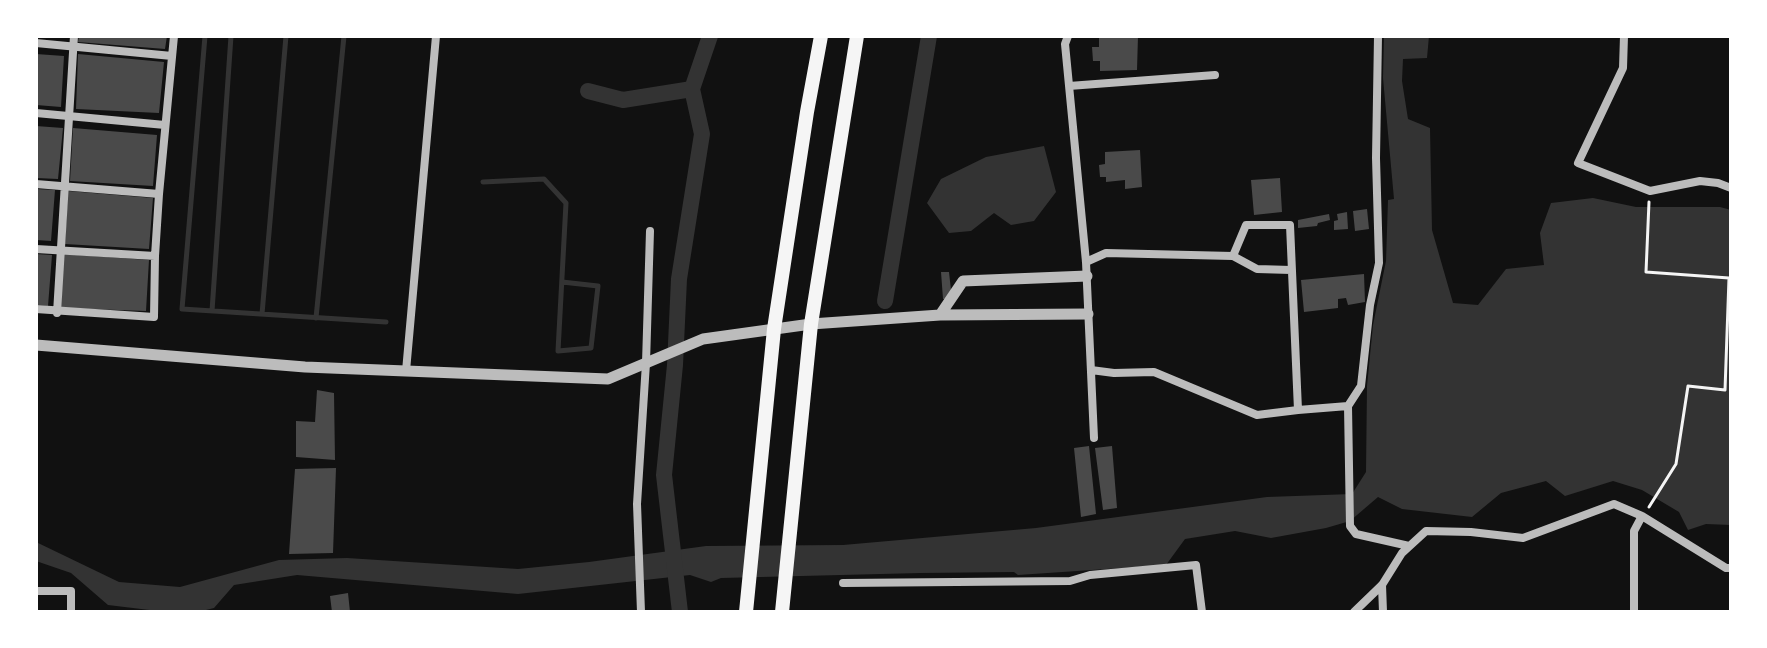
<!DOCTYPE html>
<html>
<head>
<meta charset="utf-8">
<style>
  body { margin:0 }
  #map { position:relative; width:1767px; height:648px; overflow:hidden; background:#111; font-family:Barlow,sans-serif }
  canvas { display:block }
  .frame { position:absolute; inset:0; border:38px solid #fff; pointer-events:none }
</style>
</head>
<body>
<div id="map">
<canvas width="1767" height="648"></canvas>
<div class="frame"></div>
</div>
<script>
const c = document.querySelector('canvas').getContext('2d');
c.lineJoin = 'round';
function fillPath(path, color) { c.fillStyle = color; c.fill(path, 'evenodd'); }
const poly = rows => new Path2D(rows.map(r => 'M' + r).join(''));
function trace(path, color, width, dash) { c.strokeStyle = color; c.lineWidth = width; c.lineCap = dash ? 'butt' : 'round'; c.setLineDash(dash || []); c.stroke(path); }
fillPath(poly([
  [1384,36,1429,36,1427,58,1403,59,1402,81,1408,119,1430,128,1432,230,1453,303,1478,305,1506,269,1544,265,1540,233,1551,203,1593,198,1636,207,1720,207,1731,210,1731,525,1706,524,1688,530,1679,512,1642,490,1613,481,1565,496,1546,481,1501,493,1472,517,1402,509,1378,497,1350,521,1326,528,1271,538,1235,531,1185,539,1166,565,1018,575,1014,572,921,573,721,578,711,582,690,575,518,594,297,575,234,585,214,608,198,612,166,612,108,605,71,573,36,561,36,542,119,582,180,587,279,560,347,558,518,569,589,562,706,546,843,545,1036,528,1267,497,1352,494,1366,472,1367,386,1373,325,1386,261,1388,200,1394,199,1383,78],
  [1044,146,1056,192,1034,221,1011,225,994,213,971,231,949,233,927,203,941,179,986,157]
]), '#333');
trace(poly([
  [205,36,182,309,386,322],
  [483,182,544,179,566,203,558,351,591,348,598,286,562,282],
  [212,311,231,36],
  [262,314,286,36],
  [316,318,344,36]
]), '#333', 5);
trace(poly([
  [588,91,623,100,692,89,710,36],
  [885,301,929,36],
  [680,612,664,475,675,365,679,279,702,134,692,89]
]), '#333', 16);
fillPath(poly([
  [79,36,167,36,165,49,78,42],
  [1138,36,1137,70,1100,71,1100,61,1093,61,1092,47,1099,47,1099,37],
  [36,54,64,56,61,107,36,105],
  [78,54,164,62,159,113,76,109],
  [36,126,63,128,58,179,36,178],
  [73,128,157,135,153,186,70,181],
  [1140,150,1142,187,1125,189,1125,180,1106,182,1106,177,1100,177,1099,165,1105,164,1105,152],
  [1280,178,1282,212,1254,215,1251,180],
  [36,189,55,190,51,241,36,240],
  [68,191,153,198,149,249,65,244],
  [1367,209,1369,229,1355,231,1353,211],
  [1347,212,1348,229,1334,230,1334,221,1338,220,1337,214],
  [1329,214,1330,220,1318,223,1317,226,1298,228,1298,220],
  [36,254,52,255,48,306,36,305],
  [63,254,149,260,146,311,61,308],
  [941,272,949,272,952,299,943,299],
  [1364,274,1365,302,1348,305,1346,298,1338,299,1338,308,1304,312,1301,280],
  [317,390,334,393,335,460,296,457,296,421,315,422],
  [1089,446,1096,514,1081,517,1074,448],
  [1112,446,1117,508,1103,510,1095,448],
  [336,468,333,553,289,554,295,469],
  [348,593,350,612,332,612,330,596]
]), '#4a4a4a');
trace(poly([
  [1649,507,1676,464,1688,386,1725,390,1729,278,1646,272,1649,202]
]), '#f5f5f5', 3);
trace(poly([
  [1068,36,1065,44,1086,262,1094,438],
  [1624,36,1623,68,1578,163,1650,191,1700,181,1718,183,1731,188],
  [36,43,172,56],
  [1069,86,1215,75],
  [36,113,165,125],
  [36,184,159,194],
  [36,249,155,256],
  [1233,256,1257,269,1291,270],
  [1086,262,1106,253,1233,256,1246,225,1290,225,1298,410,1257,415,1154,372,1114,373,1091,370],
  [36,309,154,317,155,256,159,194,174,36],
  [57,313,74,36],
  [406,371,436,36],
  [1348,406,1361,386,1370,305,1379,263,1376,158,1378,36],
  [1298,410,1348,406,1350,526,1356,534,1409,546],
  [843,583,1070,581,1090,575,1196,565,1202,612],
  [1382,585,1383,612],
  [36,591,71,591,71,612],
  [641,612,637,504,646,363,650,231],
  [1354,612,1382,585,1402,553,1426,531,1471,532,1523,538,1614,504,1642,516,1726,568,1731,568],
  [1634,612,1634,531,1642,516]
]), '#bcbcbc', 8);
trace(poly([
  [940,315,963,281,1087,276],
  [36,345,305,367,608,379,703,339,811,324,940,315,1088,314]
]), '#bcbcbc', 11);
trace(poly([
  [746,612,774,329,807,112,821,36],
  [782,612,811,324,857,36]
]), '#f5f5f5', 14);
</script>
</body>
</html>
